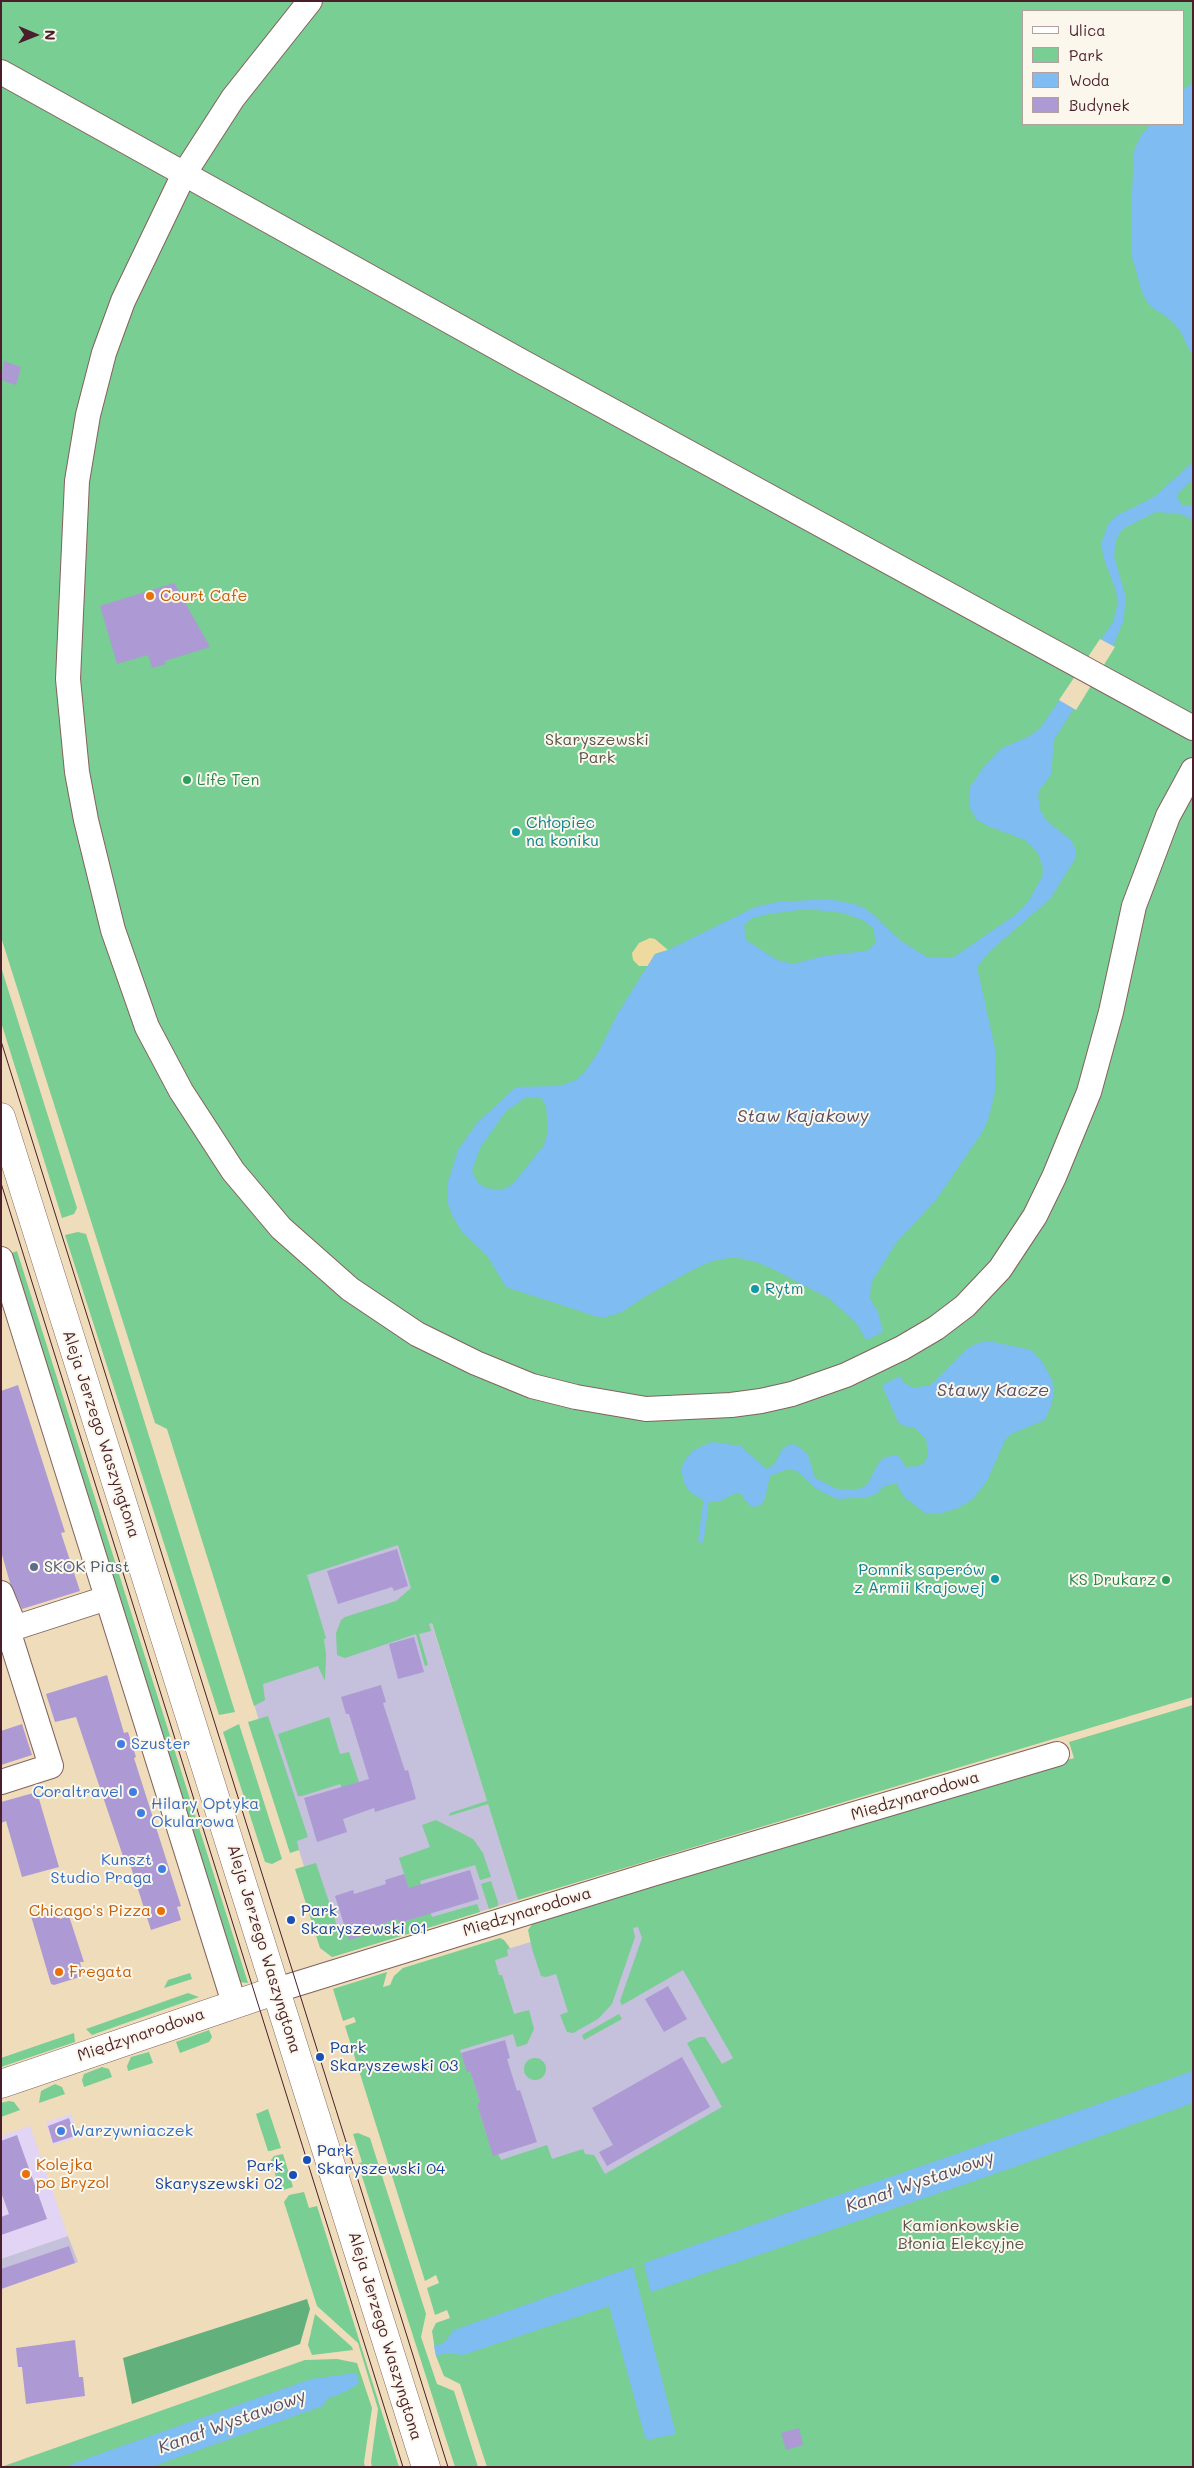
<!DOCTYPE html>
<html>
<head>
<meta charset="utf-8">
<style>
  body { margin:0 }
  #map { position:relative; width:1194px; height:2468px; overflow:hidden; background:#efdcba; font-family:Mali,sans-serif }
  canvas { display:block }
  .frame { position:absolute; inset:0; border:2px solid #4a1f2b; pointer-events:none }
  .legend { position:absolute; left:1022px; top:10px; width:162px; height:115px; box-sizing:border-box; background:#fbf7ec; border:1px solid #b4a19f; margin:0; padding:6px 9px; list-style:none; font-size:15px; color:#4a1f2b }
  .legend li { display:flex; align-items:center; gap:10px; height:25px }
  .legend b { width:25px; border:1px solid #b4a19f }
  .north { position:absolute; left:10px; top:10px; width:50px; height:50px; -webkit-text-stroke:4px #fbf7ec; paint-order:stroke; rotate:91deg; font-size:14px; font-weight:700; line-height:20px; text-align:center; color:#4a1f2b }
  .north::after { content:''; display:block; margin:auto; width:18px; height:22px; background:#4a1f2b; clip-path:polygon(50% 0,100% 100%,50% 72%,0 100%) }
</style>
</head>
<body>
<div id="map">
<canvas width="1194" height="2468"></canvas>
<div class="frame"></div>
<ul class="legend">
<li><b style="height:6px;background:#fff"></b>Ulica</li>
<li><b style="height:14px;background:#78ce93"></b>Park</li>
<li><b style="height:14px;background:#7ebcf1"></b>Woda</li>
<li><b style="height:14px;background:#ad9ad4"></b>Budynek</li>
</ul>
<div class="north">N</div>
</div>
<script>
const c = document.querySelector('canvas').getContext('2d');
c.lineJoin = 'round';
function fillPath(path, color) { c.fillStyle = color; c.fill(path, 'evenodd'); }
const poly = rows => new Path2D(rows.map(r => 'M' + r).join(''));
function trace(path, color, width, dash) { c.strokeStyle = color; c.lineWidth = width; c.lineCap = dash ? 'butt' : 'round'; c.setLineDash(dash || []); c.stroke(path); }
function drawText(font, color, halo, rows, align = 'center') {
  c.font = font + ' Mali,sans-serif'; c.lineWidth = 4; c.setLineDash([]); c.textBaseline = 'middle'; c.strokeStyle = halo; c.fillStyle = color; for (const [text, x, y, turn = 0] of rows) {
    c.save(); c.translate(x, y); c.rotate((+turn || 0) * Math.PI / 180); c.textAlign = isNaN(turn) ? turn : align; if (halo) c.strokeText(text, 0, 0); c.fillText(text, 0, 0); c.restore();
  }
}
fillPath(poly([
  [71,2114,79,2137,53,2145,46,2122],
  [30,2126,68,2236,1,2259,1,2136]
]), '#e1d4f4');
fillPath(poly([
  [403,1531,518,1900,332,1957,245,1675,325,1646,299,1564],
  [662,1902,778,2094,630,2177,502,2190,406,1980],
  [68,2236,78,2262,1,2289,1,2259]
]), '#c5c0db');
fillPath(poly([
  [1,1,1193,1,1193,1697,518,1900,488,1804,449,1816,450,1813,487,1801,432,1623,429,1624,431,1631,419,1634,428,1665,425,1666,416,1634,345,1658,337,1655,336,1633,341,1620,345,1617,396,1601,411,1588,398,1545,307,1575,326,1638,324,1639,326,1655,325,1681,318,1666,263,1684,265,1700,254,1706,167,1429,155,1423,1,937],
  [1023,11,1183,11,1183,124,1023,124],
  [1,967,77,1208,74,1214,62,1218,1,1022],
  [78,1232,86,1234,235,1712,219,1715,65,1235],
  [17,1251,248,1983,239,1982,9,1254],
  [1193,1705,1193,2467,487,2467,460,2384,444,2376,436,2356,432,2331,436,2323,450,2318,447,2310,435,2315,427,2288,439,2283,436,2275,425,2281,345,2026,356,2022,354,2017,343,2021,333,1989,387,1972,383,1987,390,1985,394,1976,403,1968,500,1938,504,1940,510,1948,507,1950,508,1956,495,1960,499,1975,502,1975,514,2014,529,2010,534,2029,527,2044,517,2047,513,2034,460,2050,467,2071,470,2071,480,2102,477,2104,493,2155,498,2154,501,2160,547,2145,552,2159,583,2149,585,2154,594,2155,605,2174,722,2107,687,2043,699,2037,705,2037,722,2064,733,2058,683,1970,622,2005,620,2001,642,1938,638,1927,633,1928,635,1937,612,2004,598,2019,573,2033,567,2032,560,2015,568,2012,556,1974,546,1977,541,1976,532,1949,528,1930,536,1919,1074,1758,1069,1742],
  [268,1716,308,1837,297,1841,299,1850,290,1853,248,1722],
  [329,1717,340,1754,349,1752,359,1782,342,1788,340,1784,302,1796,298,1796,278,1734],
  [239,1724,282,1859,272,1864,265,1862,223,1732],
  [436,1820,473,1839,483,1853,491,1877,480,1880,475,1865,420,1881,432,1917,477,1904,480,1912,332,1957,320,1948,295,1869,316,1863,339,1932,346,1930,349,1939,366,1929,398,1919,400,1923,418,1917,399,1858,430,1847,422,1825],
  [491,1881,498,1902,498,1906,489,1909,481,1884],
  [190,1973,192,1979,164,1988,168,1980],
  [188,1993,199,1997,92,2035,86,2029],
  [619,2014,622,2019,584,2040,582,2035],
  [209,2030,212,2037,209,2042,180,2053,176,2042],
  [74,2033,75,2042,1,2067,1,2058],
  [149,2052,153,2063,128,2071,127,2066,131,2057],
  '524 2069a11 11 0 1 1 22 0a11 11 0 1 1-22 0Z',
  [102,2067,109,2069,112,2077,84,2087,82,2080,84,2074],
  [55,2084,62,2087,65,2094,39,2103,41,2091],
  [9,2101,14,2102,20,2110,1,2117,1,2103],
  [268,2109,281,2148,270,2151,268,2151,256,2114],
  [358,2133,370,2138,426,2314,421,2337,437,2384,454,2391,478,2467,455,2467,358,2164,362,2162,353,2134],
  [283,2154,293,2187,280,2191,271,2160,274,2156],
  [304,2192,309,2208,317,2206,399,2467,372,2467,371,2462,378,2409,358,2343,317,2306,284,2202,289,2195],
  [315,2314,352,2347,353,2350,312,2355,308,2345],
  [337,2359,357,2363,372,2408,364,2462,365,2467,1,2467,305,2360]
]), '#78ce93');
fillPath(poly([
  [307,2299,310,2309,300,2344,132,2404,123,2358]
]), '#62b17d');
fillPath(poly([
  [650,938,655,939,668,950,655,954,648,966,639,966,633,960,632,953,639,943]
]), '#eeda9e');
fillPath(poly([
  [1193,82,1193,357,1179,329,1167,317,1150,306,1143,295,1132,257,1131,214,1134,151,1141,135,1151,124,1183,124,1183,90],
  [1193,462,1193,479,1179,492,1177,497,1182,505,1193,505,1193,520,1180,514,1156,512,1126,527,1120,532,1116,540,1114,556,1126,598,1123,622,1113,646,1054,740,1051,775,1040,789,1038,795,1040,810,1047,821,1071,840,1076,850,1075,859,1050,899,990,951,977,967,996,1053,995,1091,989,1117,983,1131,936,1200,896,1243,871,1283,870,1299,878,1312,883,1332,866,1340,857,1324,830,1299,773,1269,756,1262,734,1257,712,1261,694,1269,646,1296,622,1312,606,1317,598,1317,506,1287,488,1257,462,1232,452,1215,448,1204,448,1182,458,1150,477,1123,516,1087,560,1086,576,1080,584,1073,599,1051,618,1013,655,954,668,950,755,907,778,902,828,899,854,904,864,908,874,915,901,941,927,957,954,957,1015,915,1028,902,1042,877,1043,868,1038,853,1025,840,988,826,976,819,969,806,970,787,983,768,1002,748,1030,736,1041,727,1113,622,1118,603,1116,591,1104,559,1101,544,1109,522,1118,515,1154,497],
  [807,909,843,913,863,920,873,928,876,942,870,949,865,951,823,956,793,964,777,960,746,940,744,926,750,919,768,914],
  [530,1097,541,1098,546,1106,548,1131,544,1145,513,1184,502,1190,486,1188,478,1183,472,1171,480,1148,506,1111,525,1098],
  [989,1341,1031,1350,1043,1363,1052,1380,1054,1392,1051,1406,1045,1420,1011,1434,1005,1440,987,1481,972,1500,958,1508,942,1513,925,1513,904,1497,896,1483,885,1486,874,1495,868,1497,837,1499,815,1488,797,1471,788,1469,770,1476,765,1498,762,1504,755,1507,750,1506,741,1494,736,1493,718,1502,706,1502,690,1492,684,1483,681,1469,685,1460,694,1450,712,1442,741,1446,766,1469,774,1465,783,1448,792,1444,798,1446,808,1455,815,1478,837,1489,859,1489,867,1485,878,1464,883,1458,891,1456,898,1455,906,1467,920,1466,925,1462,928,1454,926,1439,915,1428,904,1426,898,1422,882,1385,900,1376,903,1382,913,1388,931,1385,968,1348,978,1343],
  [1193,2071,1193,2103,1009,2169,651,2292,644,2263],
  [633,2267,676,2434,646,2440,609,2306,463,2355,446,2353,436,2356,434,2346,444,2343,454,2330],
  [356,2373,359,2383,347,2391,327,2399,323,2406,151,2467,63,2467,311,2379]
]), '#7ebcf1');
fillPath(poly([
  [1100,639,1115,647,1076,710,1059,700]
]), '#efdcba');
trace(poly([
  [701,1540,706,1502]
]), '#7ebcf1', 5.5);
fillPath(poly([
  [4,361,21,367,16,385,1,380],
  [174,583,210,647,165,661,166,664,152,668,148,655,117,664,100,606],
  [18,1385,65,1532,61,1533,80,1591,22,1609,10,1583,1,1551,1,1391],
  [397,1549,408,1586,394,1591,392,1587,338,1604,327,1571],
  [414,1637,424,1672,398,1679,389,1644],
  [107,1675,124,1733,128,1732,136,1757,134,1758,181,1906,177,1907,181,1920,151,1930,129,1861,125,1862,76,1717,55,1722,46,1694],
  [381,1685,386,1702,383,1703,405,1771,408,1770,416,1799,375,1812,374,1808,343,1819,347,1832,317,1842,304,1798,369,1779,349,1714,346,1714,341,1697],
  [22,1724,32,1755,1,1765,1,1731],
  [37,1792,59,1867,22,1877,6,1821,1,1823,1,1802],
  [470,1870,479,1899,399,1923,398,1919,366,1929,368,1934,349,1940,335,1896,353,1890,354,1894,386,1884,385,1880,404,1874,409,1888],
  [56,1908,60,1919,69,1916,84,1962,80,1962,83,1976,54,1985,51,1984,31,1916],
  [668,1986,687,2019,664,2032,645,1999],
  [505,2040,510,2058,507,2059,517,2091,520,2090,537,2142,493,2156,477,2104,480,2102,470,2071,467,2072,461,2053],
  [682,2057,710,2107,607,2166,599,2152,613,2145,592,2108],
  [69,2118,75,2136,53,2143,48,2126],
  [17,2135,47,2219,1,2235,1,2217,9,2214,1,2192,1,2141],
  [69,2246,75,2263,1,2289,1,2269],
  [75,2340,79,2377,83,2377,85,2396,26,2404,22,2367,18,2367,16,2348],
  [799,2428,803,2445,786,2450,781,2433]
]), '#ad9ad4');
const street = poly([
  [310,1,233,98,184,174,123,301,104,353,88,415,77,481,68,679,77,772,86,820,113,930,147,1027,181,1091,233,1171,281,1228,350,1289,417,1334,476,1363,532,1386,576,1397,646,1409,731,1405,761,1401,792,1394,846,1375,902,1348,936,1328,965,1306,1000,1269,1035,1216,1054,1177,1089,1092,1111,1012,1134,906,1168,816,1193,770],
  [1,72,521,361,1193,728],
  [1,1259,234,2003],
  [1,1593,15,1627],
  [1,1782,51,1766,8,1630,107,1598],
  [277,1990,652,1874,1057,1754]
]);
const secondary = poly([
  [1,1117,426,2467],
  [1,2084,277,1990]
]);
trace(street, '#84615d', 26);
trace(secondary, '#84615d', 29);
trace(street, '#fff', 24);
trace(secondary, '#fff', 28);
trace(poly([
  [1,1041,448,2467],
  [1,1183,403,2467]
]), '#4a1f2b', 1);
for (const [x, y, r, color] of [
  [150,596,5,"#e8710a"],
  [187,780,5,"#2e9e5b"],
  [516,832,5,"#0f9aa8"],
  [755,1289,5,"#0f9aa8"],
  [34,1567,5,"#5c6f8a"],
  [995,1579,5,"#0f9aa8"],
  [1166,1580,5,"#2e9e5b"],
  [121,1744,5,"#3f7fe0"],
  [133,1792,5,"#3f7fe0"],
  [141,1813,5,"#3f7fe0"],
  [162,1869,5,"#3f7fe0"],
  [161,1911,5,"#e8710a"],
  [291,1920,5,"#1a4fb4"],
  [59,1972,5,"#e8710a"],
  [320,2057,5,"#1a4fb4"],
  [61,2131,5,"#3f7fe0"],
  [307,2160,5,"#1a4fb4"],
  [26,2174,5,"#e8710a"],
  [293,2175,5,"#1a4fb4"]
]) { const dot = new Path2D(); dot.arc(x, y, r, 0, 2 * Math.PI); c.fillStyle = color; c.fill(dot); trace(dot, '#fbf7ec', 2); }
drawText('16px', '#c56008', '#fbf7ec', [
  ["Court Cafe",160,596],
  ["Chicago's Pizza",151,1911,"right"],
  ["Fregata",69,1972],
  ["Kolejka",36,2165],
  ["po Bryzol",36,2183]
], 'left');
drawText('16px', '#58544a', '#fbf7ec', [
  ["Skaryszewski",597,740],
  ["Park",597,758],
  ["Kamionkowskie",961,2226],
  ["Błonia Elekcyjne",961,2244]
]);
drawText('16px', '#27864d', '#fbf7ec', [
  ["Life Ten",197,780],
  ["KS Drukarz",1156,1580,"right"]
], 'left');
drawText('16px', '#0d838f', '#fbf7ec', [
  ["Chłopiec",526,823],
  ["na koniku",526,841],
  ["Rytm",765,1289],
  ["Pomnik saperów",985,1570,"right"],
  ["z Armii Krajowej",985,1588,"right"]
], 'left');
drawText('16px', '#4a1f2b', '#fbf7ec', [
  ["Aleja Jerzego Waszyngtona",101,1434,72],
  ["Międzynarodowa",915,1796,-17],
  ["Międzynarodowa",527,1912,-17],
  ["Aleja Jerzego Waszyngtona",264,1949,73],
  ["Międzynarodowa",141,2035,-19],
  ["Aleja Jerzego Waszyngtona",385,2336,73]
]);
drawText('16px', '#4e5e75', '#fbf7ec', [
  ["SKOK Piast",44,1567]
], 'left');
drawText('16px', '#366cbe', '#fbf7ec', [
  ["Szuster",131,1744],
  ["Coraltravel",123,1792,"right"],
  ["Hilary Optyka",151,1804],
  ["Okularowa",151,1822],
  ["Kunszt",152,1860,"right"],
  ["Studio Praga",152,1878,"right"],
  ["Warzywniaczek",71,2131]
], 'left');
drawText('16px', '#164399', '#fbf7ec', [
  ["Park",301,1911],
  ["Skaryszewski 01",301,1929],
  ["Park",330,2048],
  ["Skaryszewski 03",330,2066],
  ["Park",317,2151],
  ["Skaryszewski 04",317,2169],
  ["Park",283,2166,"right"],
  ["Skaryszewski 02",283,2184,"right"]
], 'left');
drawText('italic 18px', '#5a4e66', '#fbf7ec', [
  ["Staw Kajakowy",803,1116],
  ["Stawy Kacze",993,1390],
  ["Kanał Wystawowy",920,2182,-19],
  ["Kanał Wystawowy",232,2422,-20]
]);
</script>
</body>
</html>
